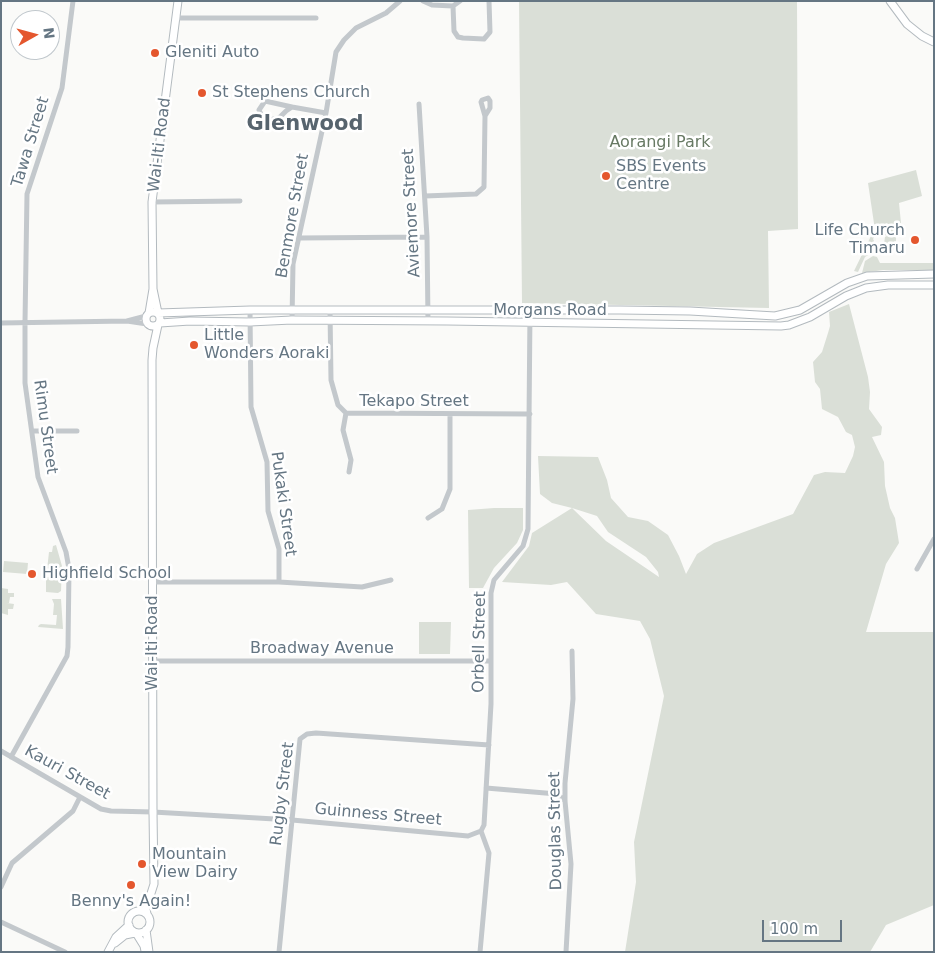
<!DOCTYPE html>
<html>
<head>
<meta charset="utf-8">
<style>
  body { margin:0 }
  #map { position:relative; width:935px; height:953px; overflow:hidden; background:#fafaf8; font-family:"DejaVu Sans",sans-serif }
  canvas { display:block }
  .frame { position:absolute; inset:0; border:2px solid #657683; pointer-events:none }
  .north { position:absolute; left:10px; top:10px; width:50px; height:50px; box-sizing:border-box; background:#fff; border:1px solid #c1c8cd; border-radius:50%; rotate:83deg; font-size:14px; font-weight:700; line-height:20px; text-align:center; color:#657683 }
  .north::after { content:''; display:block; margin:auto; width:18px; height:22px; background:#e4572e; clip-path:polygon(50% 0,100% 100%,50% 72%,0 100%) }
  .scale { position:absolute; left:762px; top:920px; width:80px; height:22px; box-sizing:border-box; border:2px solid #657683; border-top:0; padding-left:6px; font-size:15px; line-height:18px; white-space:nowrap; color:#657683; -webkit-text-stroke:4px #fff; paint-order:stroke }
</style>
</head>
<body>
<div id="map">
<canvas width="935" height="953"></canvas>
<div class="frame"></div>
<div class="north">N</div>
<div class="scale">100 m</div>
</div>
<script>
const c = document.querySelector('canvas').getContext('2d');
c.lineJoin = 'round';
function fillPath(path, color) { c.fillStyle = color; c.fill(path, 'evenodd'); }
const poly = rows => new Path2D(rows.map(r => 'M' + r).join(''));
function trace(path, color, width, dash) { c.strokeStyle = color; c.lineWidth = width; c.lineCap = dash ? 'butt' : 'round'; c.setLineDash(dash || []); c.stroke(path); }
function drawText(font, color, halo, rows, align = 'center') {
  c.font = font + ' "DejaVu Sans",sans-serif'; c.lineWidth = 5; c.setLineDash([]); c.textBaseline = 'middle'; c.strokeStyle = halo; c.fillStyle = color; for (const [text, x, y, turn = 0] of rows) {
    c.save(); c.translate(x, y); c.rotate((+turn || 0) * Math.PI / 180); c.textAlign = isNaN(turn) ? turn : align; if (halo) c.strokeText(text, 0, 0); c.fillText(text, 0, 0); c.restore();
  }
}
fillPath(poly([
  [519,1,797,1,798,229,768,231,769,308,522,303],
  [916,170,922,196,899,203,901,223,875,230,868,183],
  [896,228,896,250,880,251,884,247,882,246,884,244,885,237,887,236,883,234,887,230],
  [874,232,876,234,873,239,874,241,872,245,873,252,865,257,858,272,854,271,871,236],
  [873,256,877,257,880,263,934,263,934,270,883,270,862,273,865,261],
  [849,304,868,377,870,392,869,409,882,427,881,435,872,437,884,462,885,486,890,508,895,518,899,543,886,564,866,632,934,632,934,905,886,925,870,952,625,952,636,882,634,842,664,696,650,639,640,621,596,614,567,582,551,585,502,582,529,546,532,533,572,508,552,503,540,494,538,456,598,457,607,480,611,498,628,517,648,521,668,535,679,556,686,574,697,554,714,543,793,514,814,475,825,472,845,473,853,456,855,447,852,435,846,432,838,417,822,409,820,389,815,382,813,362,822,352,828,333,830,326,829,312],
  [572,508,597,516,608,532,646,557,658,572,659,577,606,541],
  [494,508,523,508,523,530,517,543,494,568,483,588,469,588,468,510],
  [56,545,62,566,61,591,58,593,46,592,46,581,47,577,50,577,50,571,47,570,49,552,52,552,53,546],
  [4,561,28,563,27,574,3,572],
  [1,588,8,589,8,593,14,593,14,597,10,597,9,603,7,603,14,604,13,609,8,609,8,615,1,613],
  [52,599,61,599,63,629,38,627,39,625,41,624,56,625,57,615,53,615,54,604],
  [419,622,451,622,450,654,419,654]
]), '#dadfd7');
const secondary = poly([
  [890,1,907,24,922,36,934,42],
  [153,289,158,313,250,310,620,310,690,311,775,316,800,310,847,283,867,276,934,274],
  '146 319a7 7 0 1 1 14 0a7 7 0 1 1-14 0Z',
  [149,313,153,289,152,202,178,1],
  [160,323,190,321,250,322,292,320,447,321,781,326,789,325,810,317,846,296,866,288,888,285,934,285],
  '128 922a11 11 0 1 1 22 0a11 11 0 1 1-22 0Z',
  [147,914,146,909,154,884,153,812,152,360,153,348,158,325],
  [146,930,149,952],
  [136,933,144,946,145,951],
  [115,943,125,935,135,933],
  [108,952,116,937,129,925]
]);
trace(secondary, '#b3babf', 9);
trace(poly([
  [423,1,432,5,453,6,460,1],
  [453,6,454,31,458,37,463,38,484,39,490,32,489,1],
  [176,18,316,18],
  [419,104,427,237,428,321],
  [292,107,265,101,259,110,262,116,269,120,279,118,286,111,292,107,326,113],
  [425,196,476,194,484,187,485,116,481,102,482,100,488,98,490,101,490,108,485,116],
  [152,202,240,201],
  [299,238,427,237],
  [250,310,251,407,267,462,268,511,279,549,279,582],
  [330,311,331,380,338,405,346,413,530,414],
  [146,316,127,321,147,324],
  [292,320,293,264,326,113,336,52,344,40,356,28,386,13,400,1],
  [1,323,127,321],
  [346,413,343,430,351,460,349,472],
  [32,431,77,431],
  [428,518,442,509,450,489,450,414],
  [917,569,934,539],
  [153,582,279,582,362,587,391,580],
  [153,661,491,661],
  [1,751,101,809,111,811,153,812,292,820,468,836,481,831],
  [11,757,67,656,68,647,69,569,66,552,38,477,25,383,25,322,27,194,62,88,73,1],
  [486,788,557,794,565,801],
  [1,887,12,863,73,811,80,797],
  [1,922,65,952],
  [279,952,300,739,307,734,316,733,489,745],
  [480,952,489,853,481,831,484,825,491,704,491,593,494,580,523,546,528,529,530,311],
  [566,952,571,864,565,801,565,783,573,699,572,651]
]), '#c3c8cc', 5);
trace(secondary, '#fff', 7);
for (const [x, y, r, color] of [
  [155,53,5,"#e4572e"],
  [202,93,5,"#e4572e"],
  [606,176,5,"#e4572e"],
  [915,240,5,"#e4572e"],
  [194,345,5,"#e4572e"],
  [32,574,5,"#e4572e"],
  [142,864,5,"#e4572e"],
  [131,885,5,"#e4572e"]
]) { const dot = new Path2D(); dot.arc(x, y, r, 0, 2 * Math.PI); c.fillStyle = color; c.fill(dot); trace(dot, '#fff', 2); }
drawText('16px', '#657683', '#fff', [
  ["Gleniti Auto",165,53],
  ["St Stephens Church",212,93],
  ["SBS Events",616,167],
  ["Centre",616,185],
  ["Life Church",905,231,"right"],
  ["Timaru",905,249,"right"],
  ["Little",204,336],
  ["Wonders Aoraki",204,354],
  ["Highfield School",42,574],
  ["Mountain",152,855],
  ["View Dairy",152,873],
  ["Benny's Again!",131,902,"center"]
], 'left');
drawText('16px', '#657683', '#fff', [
  ["Tawa Street",31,142,-73],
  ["Wai-Iti Road",160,145,-83],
  ["Aviemore Street",412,213,-93],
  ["Benmore Street",293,216,-80],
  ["Morgans Road",550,311],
  ["Tekapo Street",414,402],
  ["Rimu Street",45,427,82],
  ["Pukaki Street",283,504,82],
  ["Orbell Street",480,642,-89],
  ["Wai-Iti Road",153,643,-90],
  ["Broadway Avenue",322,649],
  ["Kauri Street",67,773,29],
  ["Rugby Street",283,794,-83],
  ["Guinness Street",378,815,5],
  ["Douglas Street",556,831,-91]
]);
drawText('16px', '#687a64', '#fff', [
  ["Aorangi Park",660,143]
]);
drawText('bold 21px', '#57646e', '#fff', [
  ["Glenwood",305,125]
]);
</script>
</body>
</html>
